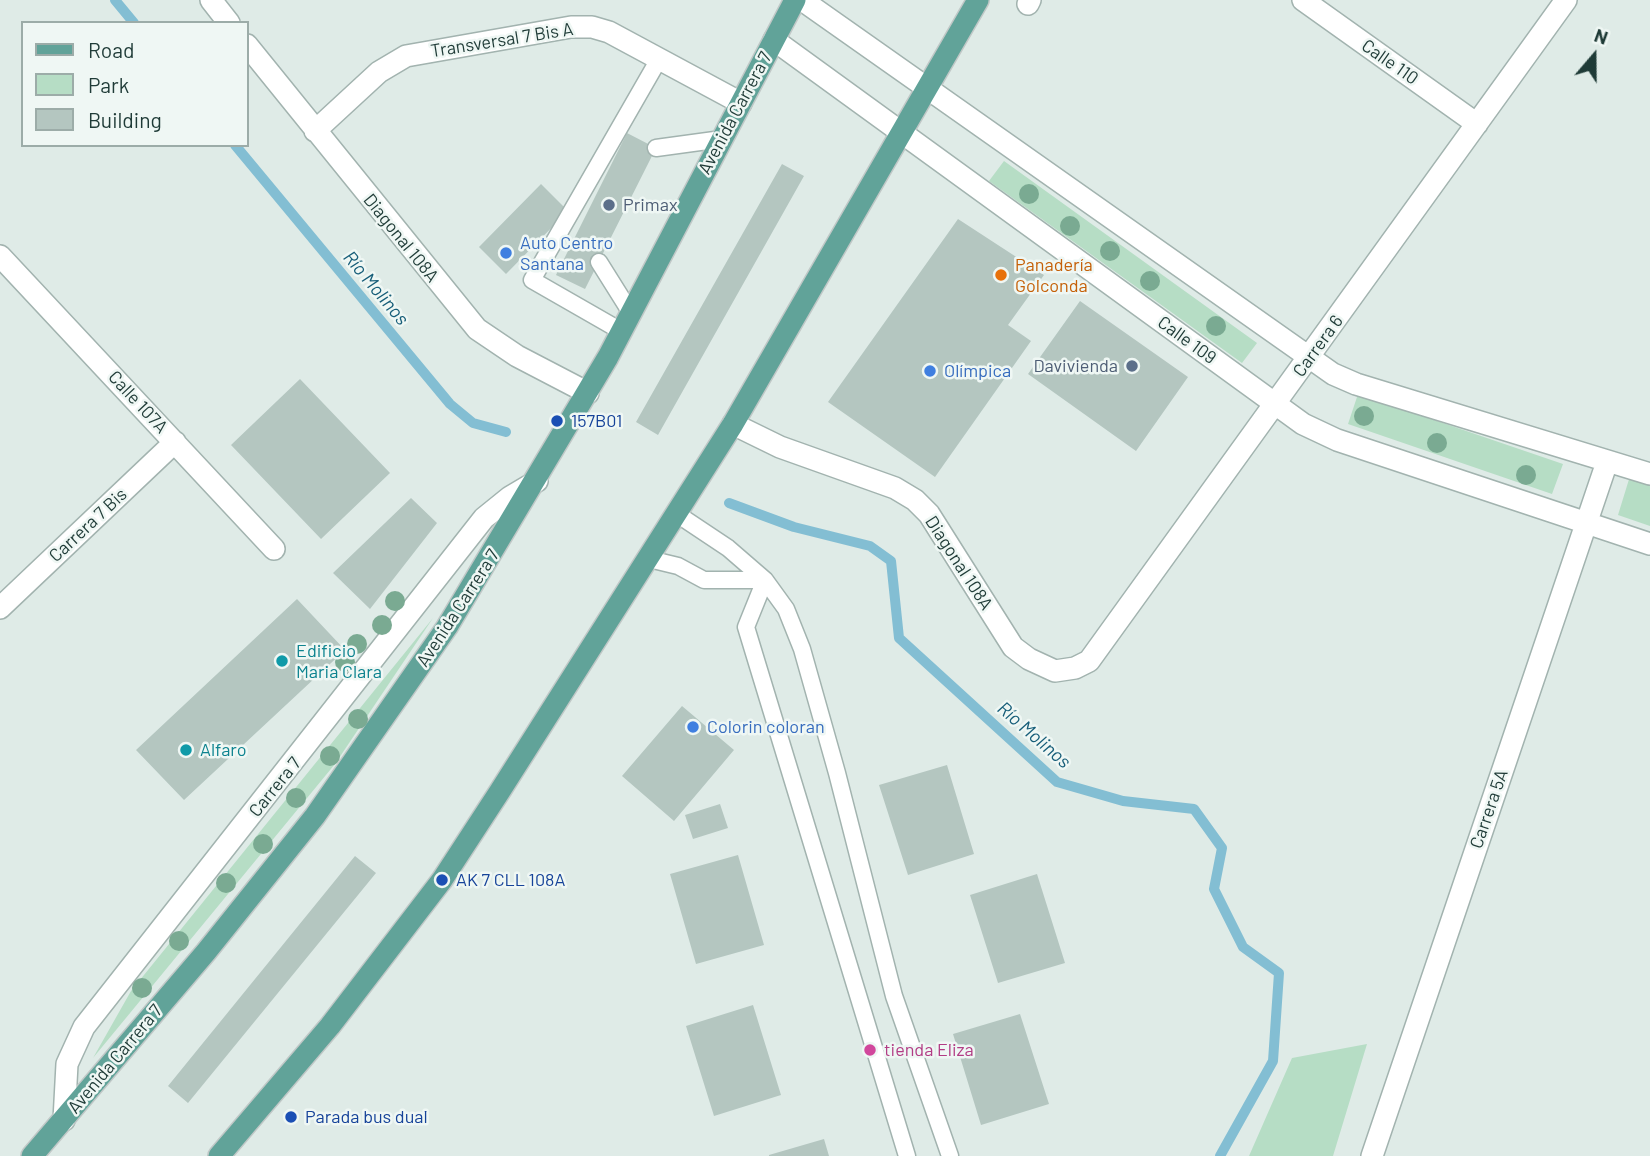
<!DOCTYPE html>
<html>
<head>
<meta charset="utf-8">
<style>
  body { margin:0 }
  #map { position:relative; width:1650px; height:1156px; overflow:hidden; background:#dfebe7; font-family:Barlow,sans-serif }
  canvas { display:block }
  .legend { position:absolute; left:21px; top:21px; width:228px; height:126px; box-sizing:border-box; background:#eff7f4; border:2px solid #9caca8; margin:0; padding:9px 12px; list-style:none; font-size:21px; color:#1f3b37 }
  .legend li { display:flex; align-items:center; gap:14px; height:35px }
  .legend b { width:35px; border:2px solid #9caca8 }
  .north { position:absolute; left:1559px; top:21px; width:70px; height:70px; -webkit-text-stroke:5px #eff7f4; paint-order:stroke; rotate:20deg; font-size:19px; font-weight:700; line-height:28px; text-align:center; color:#1f3b37 }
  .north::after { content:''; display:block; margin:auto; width:24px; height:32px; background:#1f3b37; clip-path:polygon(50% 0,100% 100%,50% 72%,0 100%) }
</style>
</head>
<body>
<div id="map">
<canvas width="1650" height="1156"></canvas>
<ul class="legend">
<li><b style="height:9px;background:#61a399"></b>Road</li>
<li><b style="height:19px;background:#b6ddc5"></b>Park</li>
<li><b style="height:19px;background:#b4c6c0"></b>Building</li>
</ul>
<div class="north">N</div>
</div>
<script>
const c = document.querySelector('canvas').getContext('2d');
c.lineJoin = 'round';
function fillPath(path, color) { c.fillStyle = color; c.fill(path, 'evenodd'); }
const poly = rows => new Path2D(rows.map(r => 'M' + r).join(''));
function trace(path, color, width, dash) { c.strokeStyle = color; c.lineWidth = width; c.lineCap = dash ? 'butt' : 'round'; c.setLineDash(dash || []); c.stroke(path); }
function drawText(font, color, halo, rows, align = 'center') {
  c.font = font + ' Barlow,sans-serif'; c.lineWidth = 5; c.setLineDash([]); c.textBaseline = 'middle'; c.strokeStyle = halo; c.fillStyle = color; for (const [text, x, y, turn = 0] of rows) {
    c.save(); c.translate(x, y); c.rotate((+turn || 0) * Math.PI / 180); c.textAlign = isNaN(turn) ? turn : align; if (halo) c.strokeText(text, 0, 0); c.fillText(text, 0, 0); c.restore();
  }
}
fillPath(poly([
  [1004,161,1257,343,1242,363,989,181],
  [1358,394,1563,464,1552,494,1348,424],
  [1630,476,1650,482,1650,526,1618,515],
  [433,618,335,764,93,1058,131,991],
  [1367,1044,1333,1156,1249,1156,1292,1058]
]), '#b6ddc5');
trace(poly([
  [115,0,134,23],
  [235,145,450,404,473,423,506,432],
  [729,503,794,527,870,546,891,561,899,638,1057,782,1123,801,1194,809,1222,848,1214,889,1243,947,1279,973,1273,1061,1220,1156]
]), '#83bed3', 10);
fillPath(poly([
  [627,133,656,148,585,289,556,275],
  [782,164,804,176,658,435,636,422],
  [541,184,568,211,506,274,479,247],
  [958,219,1044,275,1008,325,1031,341,935,477,828,402],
  [1080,301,1188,377,1136,451,1028,374],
  [300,379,390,473,321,539,231,445],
  [411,498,437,523,370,609,333,573],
  [297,599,345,650,184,800,136,750],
  [682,706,734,750,674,821,622,776],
  [947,765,974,854,908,875,879,785],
  [720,804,728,828,693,839,685,815],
  [738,855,764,945,696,964,670,874],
  [355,856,376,873,188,1103,168,1086],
  [1037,874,1065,963,998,983,970,895],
  [753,1005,781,1095,714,1116,686,1026],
  [1020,1014,1049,1104,981,1125,953,1034],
  [824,1139,829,1156,769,1156,769,1155]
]), '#b4c6c0');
const lane = poly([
  [656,148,722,139],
  [599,262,631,313],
  [621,331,532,280,659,59],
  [677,514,728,548,765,580,786,609,802,649,837,773,894,996,950,1156],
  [649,559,678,566,704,580,765,580,746,627,907,1156]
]);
const street = poly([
  [211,0,229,23],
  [802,0,1333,374,1356,384,1650,474],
  [1303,0,1477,124],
  [1028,4,1030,0],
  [774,40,1303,424,1337,440,1650,544],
  [247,45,477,329,517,356,588,393],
  [315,131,379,72,406,56,571,27,592,27,609,32,741,103],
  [0,256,274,549],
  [733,424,780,447,895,488,915,500,929,514,1013,647,1029,659,1055,671,1075,668,1089,661,1566,0],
  [0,608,175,442],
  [64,1120,67,1064,84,1027,484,518,510,497,537,481],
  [1372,1156,1607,462]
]);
const primary = poly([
  [32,1156,206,952,315,816,447,627,608,357,795,0],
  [219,1156,330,1026,442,880,500,791,733,424,978,0]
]);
trace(lane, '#a2b3af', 19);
trace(street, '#a2b3af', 24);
trace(primary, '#c0c8c7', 24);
trace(lane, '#fff', 16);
trace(street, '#fff', 21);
trace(primary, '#61a399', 21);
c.fillStyle = '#7aaa92';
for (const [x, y] of [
  [1029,194],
  [1070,226],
  [1110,251],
  [1150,281],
  [1216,326],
  [1364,416],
  [1437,443],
  [1526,475],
  [395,601],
  [382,625],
  [357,644],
  [345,662],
  [358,719],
  [330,756],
  [296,798],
  [263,844],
  [226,883],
  [179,941],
  [142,988]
]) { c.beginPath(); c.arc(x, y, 10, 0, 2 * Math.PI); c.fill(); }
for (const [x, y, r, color] of [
  [609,205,7,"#5c6f8a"],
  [506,253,7,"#3f7fe0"],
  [1001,275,7,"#e8710a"],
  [1132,366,7,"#5c6f8a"],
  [930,371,7,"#3f7fe0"],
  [557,421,7,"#1a4fb4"],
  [282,661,7,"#0f9aa8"],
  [693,727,7,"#3f7fe0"],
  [186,750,7,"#0f9aa8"],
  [442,880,7,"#1a4fb4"],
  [870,1050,7,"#d1479c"],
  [291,1117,7,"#1a4fb4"]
]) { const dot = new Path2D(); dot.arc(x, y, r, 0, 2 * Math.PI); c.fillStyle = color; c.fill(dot); trace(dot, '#eff7f4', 2.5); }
drawText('18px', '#1f3b37', '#eff7f4', [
  ["Transversal 7 Bis A",502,40,-9],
  ["Calle 110",1390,62,35],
  ["Avenida Carrera 7",735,113,-62],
  ["Diagonal 108A",401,238,51],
  ["Calle 109",1187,340,36],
  ["Carrera 6",1318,346,-54],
  ["Calle 107A",138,402,47],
  ["Carrera 7 Bis",88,525,-43],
  ["Diagonal 108A",959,563,57],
  ["Avenida Carrera 7",458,608,-57],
  ["Carrera 7",275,787,-51],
  ["Carrera 5A",1489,809,-71],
  ["Avenida Carrera 7",115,1059,-50]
]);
drawText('18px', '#4e5e75', '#eff7f4', [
  ["Primax",623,205],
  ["Davivienda",1118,366,"right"]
], 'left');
drawText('18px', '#366cbe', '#eff7f4', [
  ["Auto Centro",520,243],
  ["Santana",520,264],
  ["Olímpica",944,371],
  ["Colorin coloran",707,727]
], 'left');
drawText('18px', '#c56008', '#eff7f4', [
  ["Panadería",1015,265],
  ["Golconda",1015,286]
], 'left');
drawText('18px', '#164399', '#eff7f4', [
  ["157B01",571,421],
  ["AK 7 CLL 108A",456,880],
  ["Parada bus dual",305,1117]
], 'left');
drawText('18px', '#0d838f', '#eff7f4', [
  ["Edificio",296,651],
  ["Maria Clara",296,672],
  ["Alfaro",200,750]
], 'left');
drawText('18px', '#b23c85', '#eff7f4', [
  ["tienda Eliza",884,1050]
], 'left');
drawText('italic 19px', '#175e79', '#eff7f4', [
  ["Río Molinos",376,288,50],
  ["Río Molinos",1034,735,41]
]);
</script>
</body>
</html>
